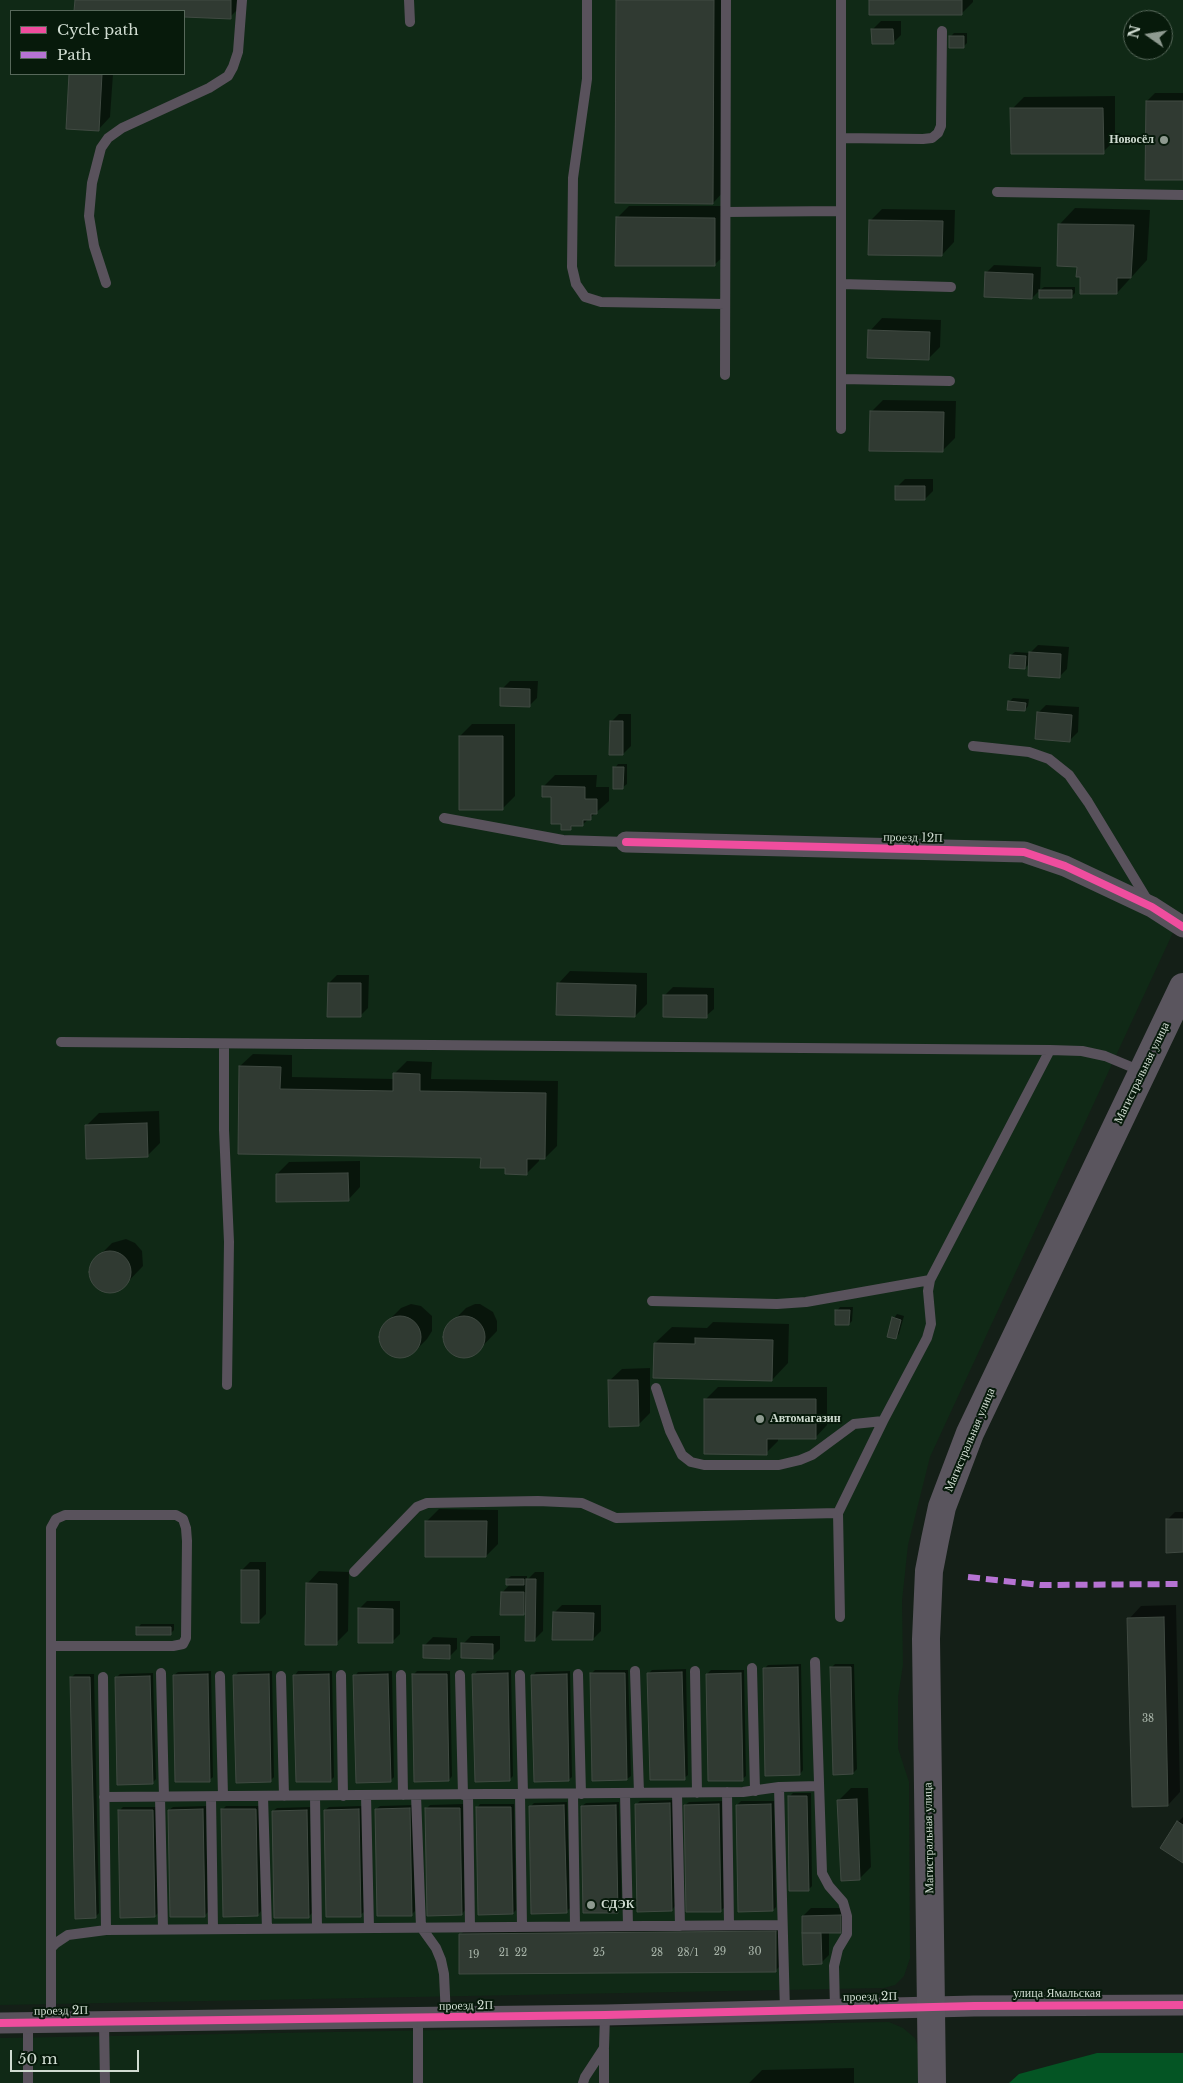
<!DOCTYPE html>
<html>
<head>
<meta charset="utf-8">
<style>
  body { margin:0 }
  #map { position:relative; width:1183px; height:2083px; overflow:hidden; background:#141f17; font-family:"Libre Baskerville",serif }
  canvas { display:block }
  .legend { position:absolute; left:10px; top:10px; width:175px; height:65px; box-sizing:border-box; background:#071a0b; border:1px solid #57685a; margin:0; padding:6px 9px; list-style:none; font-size:15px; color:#d0dcd1 }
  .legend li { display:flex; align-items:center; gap:10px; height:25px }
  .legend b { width:25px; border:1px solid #57685a }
  .north { position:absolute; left:1123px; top:10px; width:50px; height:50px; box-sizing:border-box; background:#071a0b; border:1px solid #57685a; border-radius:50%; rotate:283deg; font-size:14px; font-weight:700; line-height:20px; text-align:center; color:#d0dcd1 }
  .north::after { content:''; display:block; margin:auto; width:18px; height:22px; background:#8e9a90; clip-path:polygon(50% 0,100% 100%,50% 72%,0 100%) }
  .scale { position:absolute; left:10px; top:2050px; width:129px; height:22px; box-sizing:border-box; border:2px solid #d0dcd1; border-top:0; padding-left:6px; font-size:15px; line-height:18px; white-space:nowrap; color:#d0dcd1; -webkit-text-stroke:4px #071a0b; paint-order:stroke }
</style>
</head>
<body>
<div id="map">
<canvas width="1183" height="2083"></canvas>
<ul class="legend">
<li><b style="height:6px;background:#ef4d9e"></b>Cycle path</li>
<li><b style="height:6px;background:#b673d3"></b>Path</li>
</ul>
<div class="north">N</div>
<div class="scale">50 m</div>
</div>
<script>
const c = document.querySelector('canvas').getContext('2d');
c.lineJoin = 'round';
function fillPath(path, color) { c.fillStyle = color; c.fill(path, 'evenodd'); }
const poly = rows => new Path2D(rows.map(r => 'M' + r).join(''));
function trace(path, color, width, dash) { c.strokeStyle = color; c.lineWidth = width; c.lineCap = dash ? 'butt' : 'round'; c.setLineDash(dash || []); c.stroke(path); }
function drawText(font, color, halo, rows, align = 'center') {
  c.font = font + ' "Libre Baskerville",serif'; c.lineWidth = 4; c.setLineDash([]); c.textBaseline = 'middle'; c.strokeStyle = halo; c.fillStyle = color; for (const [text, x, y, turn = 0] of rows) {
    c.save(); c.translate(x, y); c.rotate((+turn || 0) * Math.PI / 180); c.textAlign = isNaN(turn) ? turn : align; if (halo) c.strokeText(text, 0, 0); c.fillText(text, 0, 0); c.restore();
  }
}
fillPath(poly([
  [0,0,1183,0,1183,911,930,1457,908,1545,902,1601,903,1665,898,1697,898,1748,909,1782,910,1958,904,1976,895,1985,884,1988,0,2005],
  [11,11,184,11,184,74,11,74],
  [1133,20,1163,20,1163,50,1133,50],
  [889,2022,903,2028,915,2038,919,2050,919,2083,0,2083,0,2038]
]), '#102916');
fillPath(poly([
  [1097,2053,1183,2053,1183,2083,1009,2083,1019,2074]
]), '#045524');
fillPath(poly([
  [76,0,247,0,230,17,184,15,184,11,75,11],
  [617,0,726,0,725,190,713,203],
  [871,0,973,0,973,2,961,14],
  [881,21,901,21,901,35,893,43,873,29],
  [954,33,967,33,967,43,963,47,951,36],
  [70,74,113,74,110,117,98,130,68,128],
  [1155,93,1183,93,1183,179,1147,101],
  [1115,96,1115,140,1103,152,1012,109,1024,97],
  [629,206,727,206,727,253,714,265,617,218],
  [1075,208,1150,210,1147,260,1117,293,1081,276,1059,225],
  [882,209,955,210,954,242,942,255,870,221],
  [994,265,1041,267,1040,290,1032,298,986,273],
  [1044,287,1075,287,1075,293,1071,297,1040,290],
  [882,318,941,320,940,347,928,359,870,331],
  [883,400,956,401,955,438,943,450,871,412],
  [905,479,933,479,933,491,925,499,897,487],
  [1038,645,1069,647,1067,669,1059,677,1030,663,1025,668,1011,655,1015,652,1030,653],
  [510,681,538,681,537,698,529,706,502,689],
  [1013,698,1029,699,1028,706,1025,710,1009,702],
  [1046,705,1079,707,1078,732,1070,740,1038,713],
  [619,714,631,714,631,746,623,754,611,722],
  [472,724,515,724,515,796,502,809,460,736],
  [618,764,627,764,627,784,623,787,615,768],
  [555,775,597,775,596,787,609,787,609,801,582,825,574,825,570,829,552,795,543,787],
  [570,971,647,973,647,1004,635,1016,558,984],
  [337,975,369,975,368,1008,360,1016,329,983],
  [673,987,714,988,714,1009,706,1016,665,995],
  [253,1054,292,1055,292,1077,394,1079,394,1074,407,1061,432,1062,431,1079,558,1081,557,1146,545,1158,539,1158,539,1161,527,1173,482,1157,239,1153,240,1066],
  [159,1111,160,1143,148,1155,86,1126,99,1113],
  [360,1161,360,1187,348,1200,277,1174,289,1162],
  [126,1239,135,1243,142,1251,143,1266,120,1290,105,1292,93,1283,91,1268,99,1256,112,1243],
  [411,1304,421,1306,432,1316,432,1331,427,1339,414,1352,410,1355,395,1357,383,1348,380,1333,389,1320,401,1308],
  [475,1304,480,1304,493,1312,497,1321,497,1331,474,1355,459,1357,447,1348,444,1333,453,1321,466,1308],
  [840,1307,853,1307,852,1321,849,1324,837,1311],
  [897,1314,904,1316,899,1334,895,1338,894,1318],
  [713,1322,789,1324,788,1363,772,1380,655,1343,672,1327,707,1328],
  [650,1368,650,1413,638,1425,609,1381,622,1369],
  [718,1387,827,1387,827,1425,815,1438,778,1437,778,1441,766,1453,706,1399],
  [439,1509,498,1510,498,1544,486,1556,427,1521],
  [1175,1512,1183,1512,1183,1551,1167,1520],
  [250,1562,266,1562,266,1614,258,1622,242,1570],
  [319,1571,349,1572,348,1631,336,1643,307,1584],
  [535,1572,544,1572,543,1631,535,1639,527,1610,523,1614,502,1593,510,1584,507,1579,511,1576,527,1576,527,1580],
  [367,1601,400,1601,400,1634,392,1642,359,1609],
  [562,1605,601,1605,601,1631,593,1639,554,1613],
  [1176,1605,1180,1792,1168,1805,1129,1619,1141,1606],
  [141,1624,174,1624,174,1630,170,1634,138,1628],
  [471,1636,500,1636,500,1649,492,1657,463,1644],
  [433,1637,457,1638,457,1649,449,1657,425,1645],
  [801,1664,803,1770,800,1774,764,1669,768,1665],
  [835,1664,854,1664,857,1769,853,1773,831,1668],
  [686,1669,688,1775,684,1778,649,1673,652,1670],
  [511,1670,513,1776,509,1780,474,1675,477,1671],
  [595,1670,628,1670,631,1776,627,1779,591,1674],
  [711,1670,744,1670,746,1776,742,1779,707,1674],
  [211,1671,213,1777,209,1780,174,1675,178,1672],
  [272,1671,274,1777,270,1781,235,1676,238,1672],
  [298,1671,332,1671,334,1777,331,1780,295,1675],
  [392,1671,394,1777,390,1781,355,1676,358,1672],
  [417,1671,450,1671,452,1776,449,1780,413,1675],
  [570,1671,572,1777,568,1780,533,1675,536,1672],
  [153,1673,156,1779,152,1783,116,1678,120,1674],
  [75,1674,94,1674,99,1913,95,1917,71,1678],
  [851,1788,868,1788,871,1867,859,1879,838,1801],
  [793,1793,811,1793,812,1886,808,1890,789,1797],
  [673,1800,675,1906,672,1910,636,1805,640,1801],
  [722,1801,725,1907,721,1910,685,1805,689,1802],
  [741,1801,774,1801,776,1907,773,1910,737,1805],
  [567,1802,570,1908,566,1912,530,1807,534,1803],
  [619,1802,622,1908,618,1911,582,1806,586,1803],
  [463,1804,465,1910,462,1914,426,1809,430,1805],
  [480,1804,514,1804,516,1910,513,1913,477,1808],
  [413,1805,415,1911,412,1914,376,1809,380,1806],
  [206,1806,208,1912,205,1915,169,1810,173,1807],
  [226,1806,259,1806,261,1911,258,1915,222,1810],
  [362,1806,364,1912,360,1915,325,1810,329,1807],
  [123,1807,156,1807,159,1912,155,1916,119,1811],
  [310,1807,312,1913,309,1916,273,1811,277,1808],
  [1183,1817,1183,1862,1178,1822],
  [811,1908,849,1908,849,1924,841,1932,829,1932,829,1955,821,1963,803,1916],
  [779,1928,779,1967,776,1970,460,1935,464,1931],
  [854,2068,854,2083,749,2083,762,2070]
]), '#0007');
const building = poly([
  [75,0,231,0,231,19,184,17,184,11,74,11,75,0],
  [616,0,714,0,713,204,615,203,616,0],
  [869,0,962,0,962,15,869,15,869,0],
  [871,29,893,29,894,44,872,44,871,29],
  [949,36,964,36,964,48,949,48,949,36],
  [69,74,102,74,99,131,66,129,69,74],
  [1146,101,1183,101,1183,180,1145,180,1146,101],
  [1010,108,1103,108,1104,154,1011,154,1010,108],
  [616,217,715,218,715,266,615,266,616,217],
  [869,220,943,221,942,256,868,255,869,220],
  [1058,224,1134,225,1131,278,1117,278,1117,294,1080,294,1080,277,1076,277,1077,267,1057,266,1058,224],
  [985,272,1033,274,1032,299,984,297,985,272],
  [1039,290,1072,290,1072,298,1039,298,1039,290],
  [868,330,930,332,929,360,867,358,868,330],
  [870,411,944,412,943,452,869,451,870,411],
  [895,486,925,486,925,500,895,500,895,486],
  [1029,652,1061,654,1060,678,1028,676,1029,652],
  [1010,655,1026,656,1025,669,1009,668,1010,655],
  [500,688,530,689,530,707,500,706,500,688],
  [1008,701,1026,703,1025,711,1007,710,1008,701],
  [1037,712,1072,715,1070,742,1035,739,1037,712],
  [610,721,623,721,623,755,609,755,610,721],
  [459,736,503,736,503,810,459,810,459,736],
  [613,767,624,767,623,789,613,789,613,767],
  [542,786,585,787,585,799,597,799,597,814,591,814,591,820,583,820,583,826,571,826,571,830,561,830,561,824,551,824,551,797,542,797,542,786],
  [328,983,361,983,361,1017,327,1017,328,983],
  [557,983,636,985,635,1017,556,1015,557,983],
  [663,995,707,995,707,1018,663,1017,663,995],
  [239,1066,281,1067,280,1089,393,1091,393,1073,398,1073,420,1074,420,1091,546,1093,545,1159,527,1159,527,1175,505,1174,505,1168,480,1168,481,1158,238,1154,239,1066],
  [147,1123,148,1157,86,1159,85,1125,147,1123],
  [348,1173,349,1201,276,1202,276,1174,348,1173],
  '89 1272a21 21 0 1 1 42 0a21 21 0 1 1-42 0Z',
  [835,1310,850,1310,849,1325,835,1325,835,1310],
  '379 1337a21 21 0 1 1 42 0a21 21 0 1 1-42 0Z',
  '443 1337a21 21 0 1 1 42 0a21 21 0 1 1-42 0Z',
  [892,1317,901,1320,896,1339,887,1337,892,1317],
  [695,1338,773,1340,772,1381,653,1378,654,1343,695,1344,695,1338],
  [608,1380,638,1380,639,1426,609,1427,608,1380],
  [704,1399,816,1399,816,1439,767,1439,767,1455,704,1454,704,1399],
  [1166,1519,1183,1519,1183,1552,1166,1553,1166,1519],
  [425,1521,487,1521,486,1557,425,1557,425,1521],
  [241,1570,259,1570,259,1623,241,1623,241,1570],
  [506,1579,524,1579,524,1585,506,1585,506,1579],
  [526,1579,536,1579,535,1641,525,1641,526,1579],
  [306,1583,337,1584,337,1645,305,1645,306,1583],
  [501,1592,524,1592,524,1615,500,1615,501,1592],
  [358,1608,393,1609,393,1643,358,1643,358,1608],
  [553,1612,594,1613,593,1640,552,1640,553,1612],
  [1164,1617,1168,1806,1132,1807,1127,1618,1164,1617],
  [136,1627,171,1627,171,1635,136,1635,136,1627],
  [461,1643,493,1644,493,1659,461,1658,461,1643],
  [423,1645,450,1645,450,1659,423,1658,423,1645],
  [798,1667,800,1775,765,1776,763,1668,798,1667],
  [830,1667,851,1667,853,1774,833,1775,830,1667],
  [682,1672,685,1780,650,1780,647,1673,682,1672],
  [508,1673,510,1781,475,1782,472,1674,508,1673],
  [590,1673,625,1673,627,1780,592,1781,590,1673],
  [741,1673,743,1781,708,1781,706,1674,741,1673],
  [208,1674,210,1782,175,1782,173,1675,208,1674],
  [269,1674,271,1782,236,1783,233,1675,269,1674],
  [329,1674,331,1782,296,1782,293,1675,329,1674],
  [388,1674,391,1782,356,1783,353,1675,388,1674],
  [412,1674,447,1674,449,1781,414,1782,412,1674],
  [567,1674,569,1781,534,1782,531,1675,567,1674],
  [150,1676,153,1784,117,1785,115,1677,150,1676],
  [70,1677,90,1677,96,1918,75,1919,70,1677],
  [788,1796,807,1796,809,1891,789,1891,788,1796],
  [857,1799,860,1880,841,1881,837,1800,857,1799],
  [670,1803,672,1911,637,1912,635,1804,670,1803],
  [719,1804,721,1912,686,1912,684,1805,719,1804],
  [771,1804,773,1911,738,1912,736,1805,771,1804],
  [564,1805,567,1913,531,1914,529,1806,564,1805],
  [616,1805,618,1913,583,1913,581,1806,616,1805],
  [476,1807,511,1807,513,1914,478,1915,476,1807],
  [410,1808,412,1916,377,1916,375,1809,410,1808],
  [425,1808,460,1808,462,1915,427,1916,425,1808],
  [203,1809,205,1917,170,1917,168,1810,203,1809],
  [221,1809,256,1809,258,1916,223,1917,221,1809],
  [359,1809,361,1917,326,1917,324,1810,359,1809],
  [118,1810,153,1810,155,1917,120,1918,118,1810],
  [307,1810,309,1918,274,1918,272,1811,307,1810],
  [1177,1821,1183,1825,1183,1863,1160,1848,1177,1821],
  [841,1915,841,1933,802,1933,802,1916,841,1915],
  [776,1931,776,1972,459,1974,459,1934,776,1931],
  [802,1933,821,1933,822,1964,803,1965,802,1933]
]);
fillPath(building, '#303a32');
trace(building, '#404a42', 1);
trace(poly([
  [409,0,410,22],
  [587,0,587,79,573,178,572,267,576,284,585,297,601,302,725,304],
  [841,138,923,139,932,138,938,133,941,126,942,31],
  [997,192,1183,195],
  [726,212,841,211],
  [106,283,94,246,89,216,92,183,101,148,108,138,122,128,209,88,228,76,233,67,238,52,242,0],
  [841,284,951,287],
  [725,375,726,0],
  [841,379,950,381],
  [841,429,841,0],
  [973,746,1029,752,1049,759,1069,775,1088,802,1148,901],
  [444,818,563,840,626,842],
  [61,1042,1050,1050,1082,1051,1105,1056,1141,1071],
  [224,1044,224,1130,229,1242,227,1385],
  [652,1301,777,1304,806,1302,930,1280],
  [656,1388,670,1431,682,1455,691,1462,704,1465,779,1465,800,1460,812,1455,854,1424,883,1421],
  [838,1513,840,1617],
  [354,1572,417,1507,427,1503,538,1501,582,1503,616,1518,838,1513,883,1421,927,1338,931,1324,928,1291,930,1280,1050,1050],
  [815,1662,822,1873,829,1886,843,1902,847,1916,847,1934,838,1949,834,1966,835,2009],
  [752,1668,755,1791],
  [635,1671,639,1793],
  [695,1671,697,1793],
  [161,1673,164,1797],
  [578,1674,581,1794],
  [341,1675,343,1796],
  [401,1675,403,1795],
  [460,1675,463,1795],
  [520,1675,523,1794],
  [220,1676,223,1796],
  [281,1676,284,1796],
  [103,1677,106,1930],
  [779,1787,785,2011],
  [727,1792,729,1925],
  [625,1793,628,1926],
  [677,1793,680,1926],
  [520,1794,522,1927],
  [573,1794,575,1926],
  [366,1795,369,1928],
  [416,1795,421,1927,436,1948,441,1960,444,1974,446,2017],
  [468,1795,470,1927],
  [263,1796,267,1929],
  [315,1796,317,1928],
  [104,1797,743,1792,779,1787,819,1786],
  [160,1797,163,1929],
  [211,1797,213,1929],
  [51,1948,56,1943,68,1935,106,1930,782,1925],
  [104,2021,105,2083],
  [51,2022,51,1528,56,1519,65,1515,176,1515,183,1519,186,1528,187,1541,186,1638,183,1644,173,1646,51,1646],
  [28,2023,28,2083],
  [418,2083,418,2018],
  [583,2083,585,2077,604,2048,605,2015],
  [604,2083,604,2049]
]), '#59525c', 10);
trace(poly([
  [626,842,1024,852,1065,866,1152,907,1183,927],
  [0,2023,605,2015,974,2006,1183,2005]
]), '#59525c', 21);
trace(poly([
  [932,2083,926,1639,929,1571,935,1540,942,1507,970,1433,1183,987]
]), '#5a555e', 28);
trace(poly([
  [968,1577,1040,1585,1183,1584]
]), '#b673d3', 6, [12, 6]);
trace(poly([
  [626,842,1024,852,1065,866,1152,907,1183,927],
  [0,2023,605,2015,974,2006,1183,2005]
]), '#ef4d9e', 8);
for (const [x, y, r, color] of [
  [1164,140,5,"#8e9a90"],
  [760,1419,5,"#8e9a90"],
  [591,1905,5,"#8e9a90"]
]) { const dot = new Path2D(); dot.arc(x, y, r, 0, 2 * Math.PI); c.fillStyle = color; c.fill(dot); trace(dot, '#071a0b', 2); }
drawText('10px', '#a8b4a9', null, [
  ["38",1148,1719],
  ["29",720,1952],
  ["30",755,1952],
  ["21",504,1953],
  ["22",521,1953],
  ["25",599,1953],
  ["28",657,1953],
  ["28/1",688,1953],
  ["19",474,1955]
]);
drawText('bold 12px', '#d0dcd1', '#071a0b', [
  ["Новосёл",1154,140,"right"],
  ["Автомагазин",770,1419],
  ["СДЭК",601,1905]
], 'left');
drawText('12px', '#d0dcd1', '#071a0b', [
  ["проезд 12П",913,838,1],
  ["Магистральная улица",1142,1073,-64],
  ["Магистральная улица",970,1440,-67],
  ["Магистральная улица",929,1838,-91],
  ["улица Ямальская",1057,1994],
  ["проезд 2П",870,1997,-1],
  ["проезд 2П",466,2006,-1],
  ["проезд 2П",61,2011,-1]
]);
</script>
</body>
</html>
